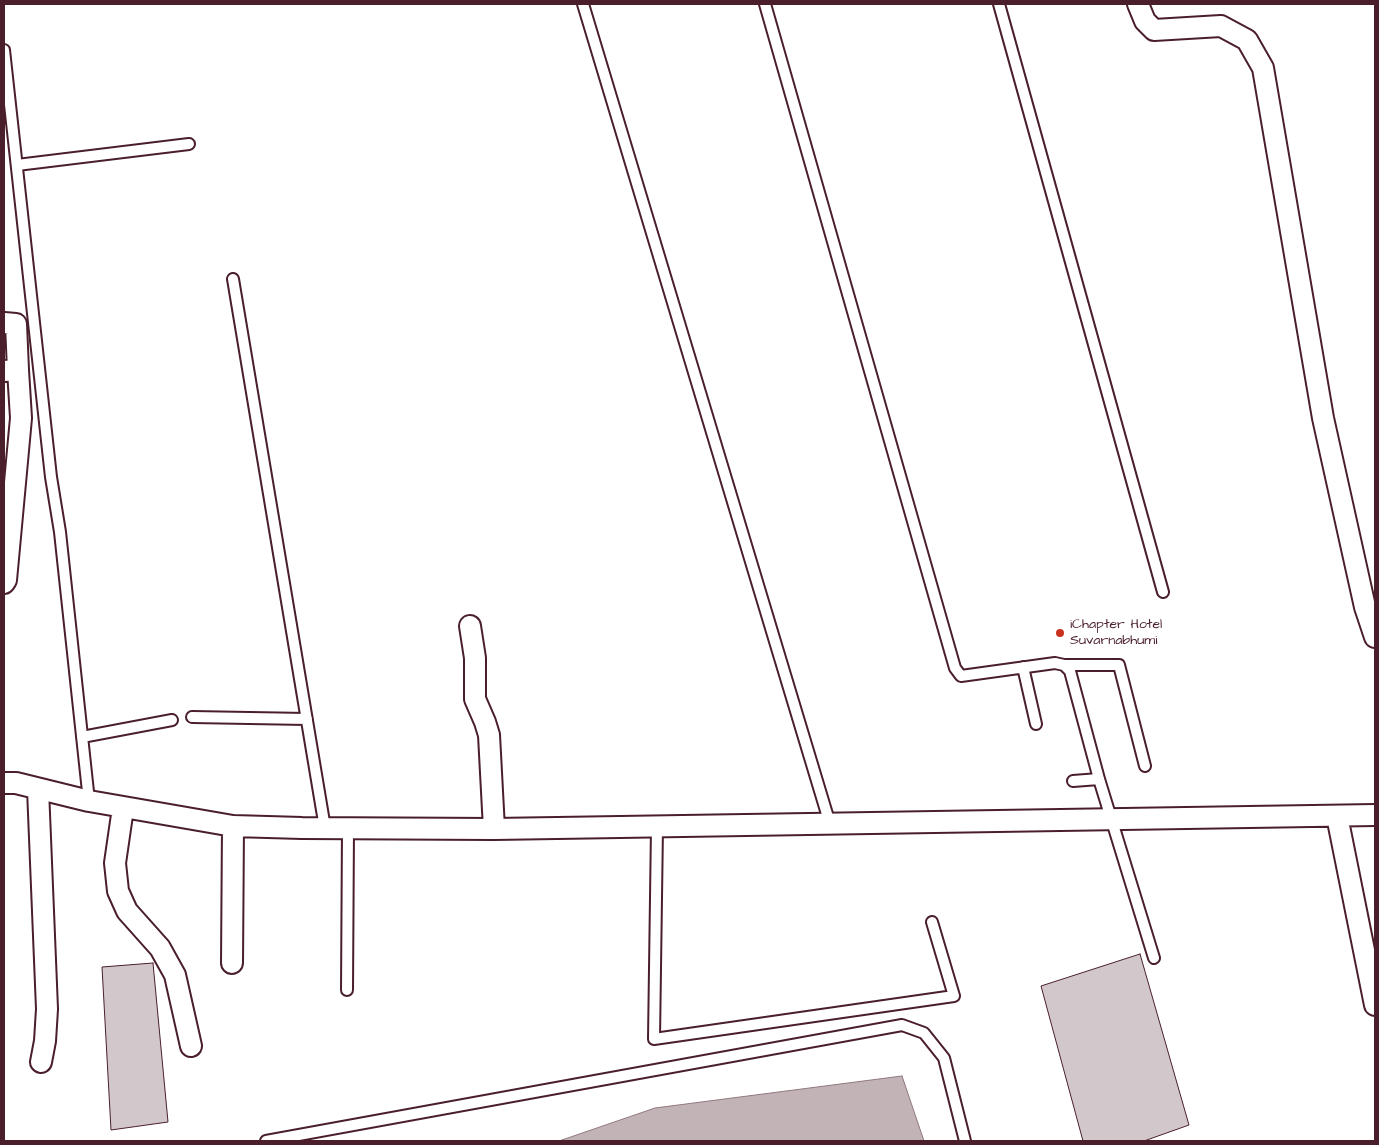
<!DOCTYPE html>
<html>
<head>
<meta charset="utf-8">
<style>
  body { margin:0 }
  #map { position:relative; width:1379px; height:1145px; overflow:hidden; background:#fff; font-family:"Architects Daughter",sans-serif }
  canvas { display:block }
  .frame { position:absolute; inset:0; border:5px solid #4a1f2b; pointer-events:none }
</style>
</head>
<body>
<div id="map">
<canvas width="1379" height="1145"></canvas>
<div class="frame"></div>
</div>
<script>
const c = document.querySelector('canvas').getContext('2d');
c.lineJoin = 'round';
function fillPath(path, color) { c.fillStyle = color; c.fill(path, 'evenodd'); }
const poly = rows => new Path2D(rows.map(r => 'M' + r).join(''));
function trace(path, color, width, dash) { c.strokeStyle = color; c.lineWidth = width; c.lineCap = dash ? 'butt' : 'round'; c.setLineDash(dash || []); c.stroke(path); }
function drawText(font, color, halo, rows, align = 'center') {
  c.font = font + ' "Architects Daughter",sans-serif'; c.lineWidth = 4; c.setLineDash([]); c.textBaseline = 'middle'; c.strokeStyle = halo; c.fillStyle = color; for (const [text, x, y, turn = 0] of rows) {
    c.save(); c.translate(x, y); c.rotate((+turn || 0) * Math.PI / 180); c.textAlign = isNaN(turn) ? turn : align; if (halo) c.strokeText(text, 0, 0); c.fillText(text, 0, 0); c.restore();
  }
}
const water = poly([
  [902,1076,924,1141,559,1141,655,1108,902,1076]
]);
fillPath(water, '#c1b3b6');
trace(water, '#91787e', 1);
const building = poly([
  [1140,954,1189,1125,1144,1141,1083,1141,1041,986,1140,954],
  [153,963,168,1122,111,1130,102,967,153,963]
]);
fillPath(building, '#d2c7cb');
trace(building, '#4a1f2b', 1);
const service = poly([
  [583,4,830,824],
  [765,4,955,668,961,676,1055,663,1064,665,1070,671,1099,779,1154,958],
  [999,4,1163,592],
  [4,50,51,477,60,532,89,801],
  [17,165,189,144],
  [233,279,325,828],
  [1064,665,1119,665,1145,766],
  [1023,667,1036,724],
  [192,717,307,719],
  [82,737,172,720],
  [1073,781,1099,779],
  [657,827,654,1039,954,996,932,922],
  [347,990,348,829],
  [266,1141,902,1025,924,1033,944,1058,965,1141]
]);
const minor = poly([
  [1138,4,1145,21,1154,30,1221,26,1247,40,1263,68,1323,418,1365,607,1375,637],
  [4,323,16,324,18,370],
  [4,371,18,370,21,418,6,580,4,583],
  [470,626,475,658,475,699,485,722,489,735,494,829],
  [4,783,16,783,89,801,233,826,302,828,494,829,1375,815],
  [38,789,47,1009,45,1041,41,1062],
  [123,808,115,863,118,891,127,911,160,948,175,975,191,1046],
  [1337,816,1375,1005],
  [232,963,233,826]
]);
trace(service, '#4a1f2b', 14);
trace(minor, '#4a1f2b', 24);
trace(service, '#fff', 10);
trace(minor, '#fff', 20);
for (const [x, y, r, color] of [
  [1060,633,5,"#c8321e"]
]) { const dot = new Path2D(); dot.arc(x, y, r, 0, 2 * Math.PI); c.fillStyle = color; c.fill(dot); trace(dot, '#fff', 2); }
drawText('14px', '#4a1f2b', '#fff', [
  ["iChapter Hotel",1070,625],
  ["Suvarnabhumi",1070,641]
], 'left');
</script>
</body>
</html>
